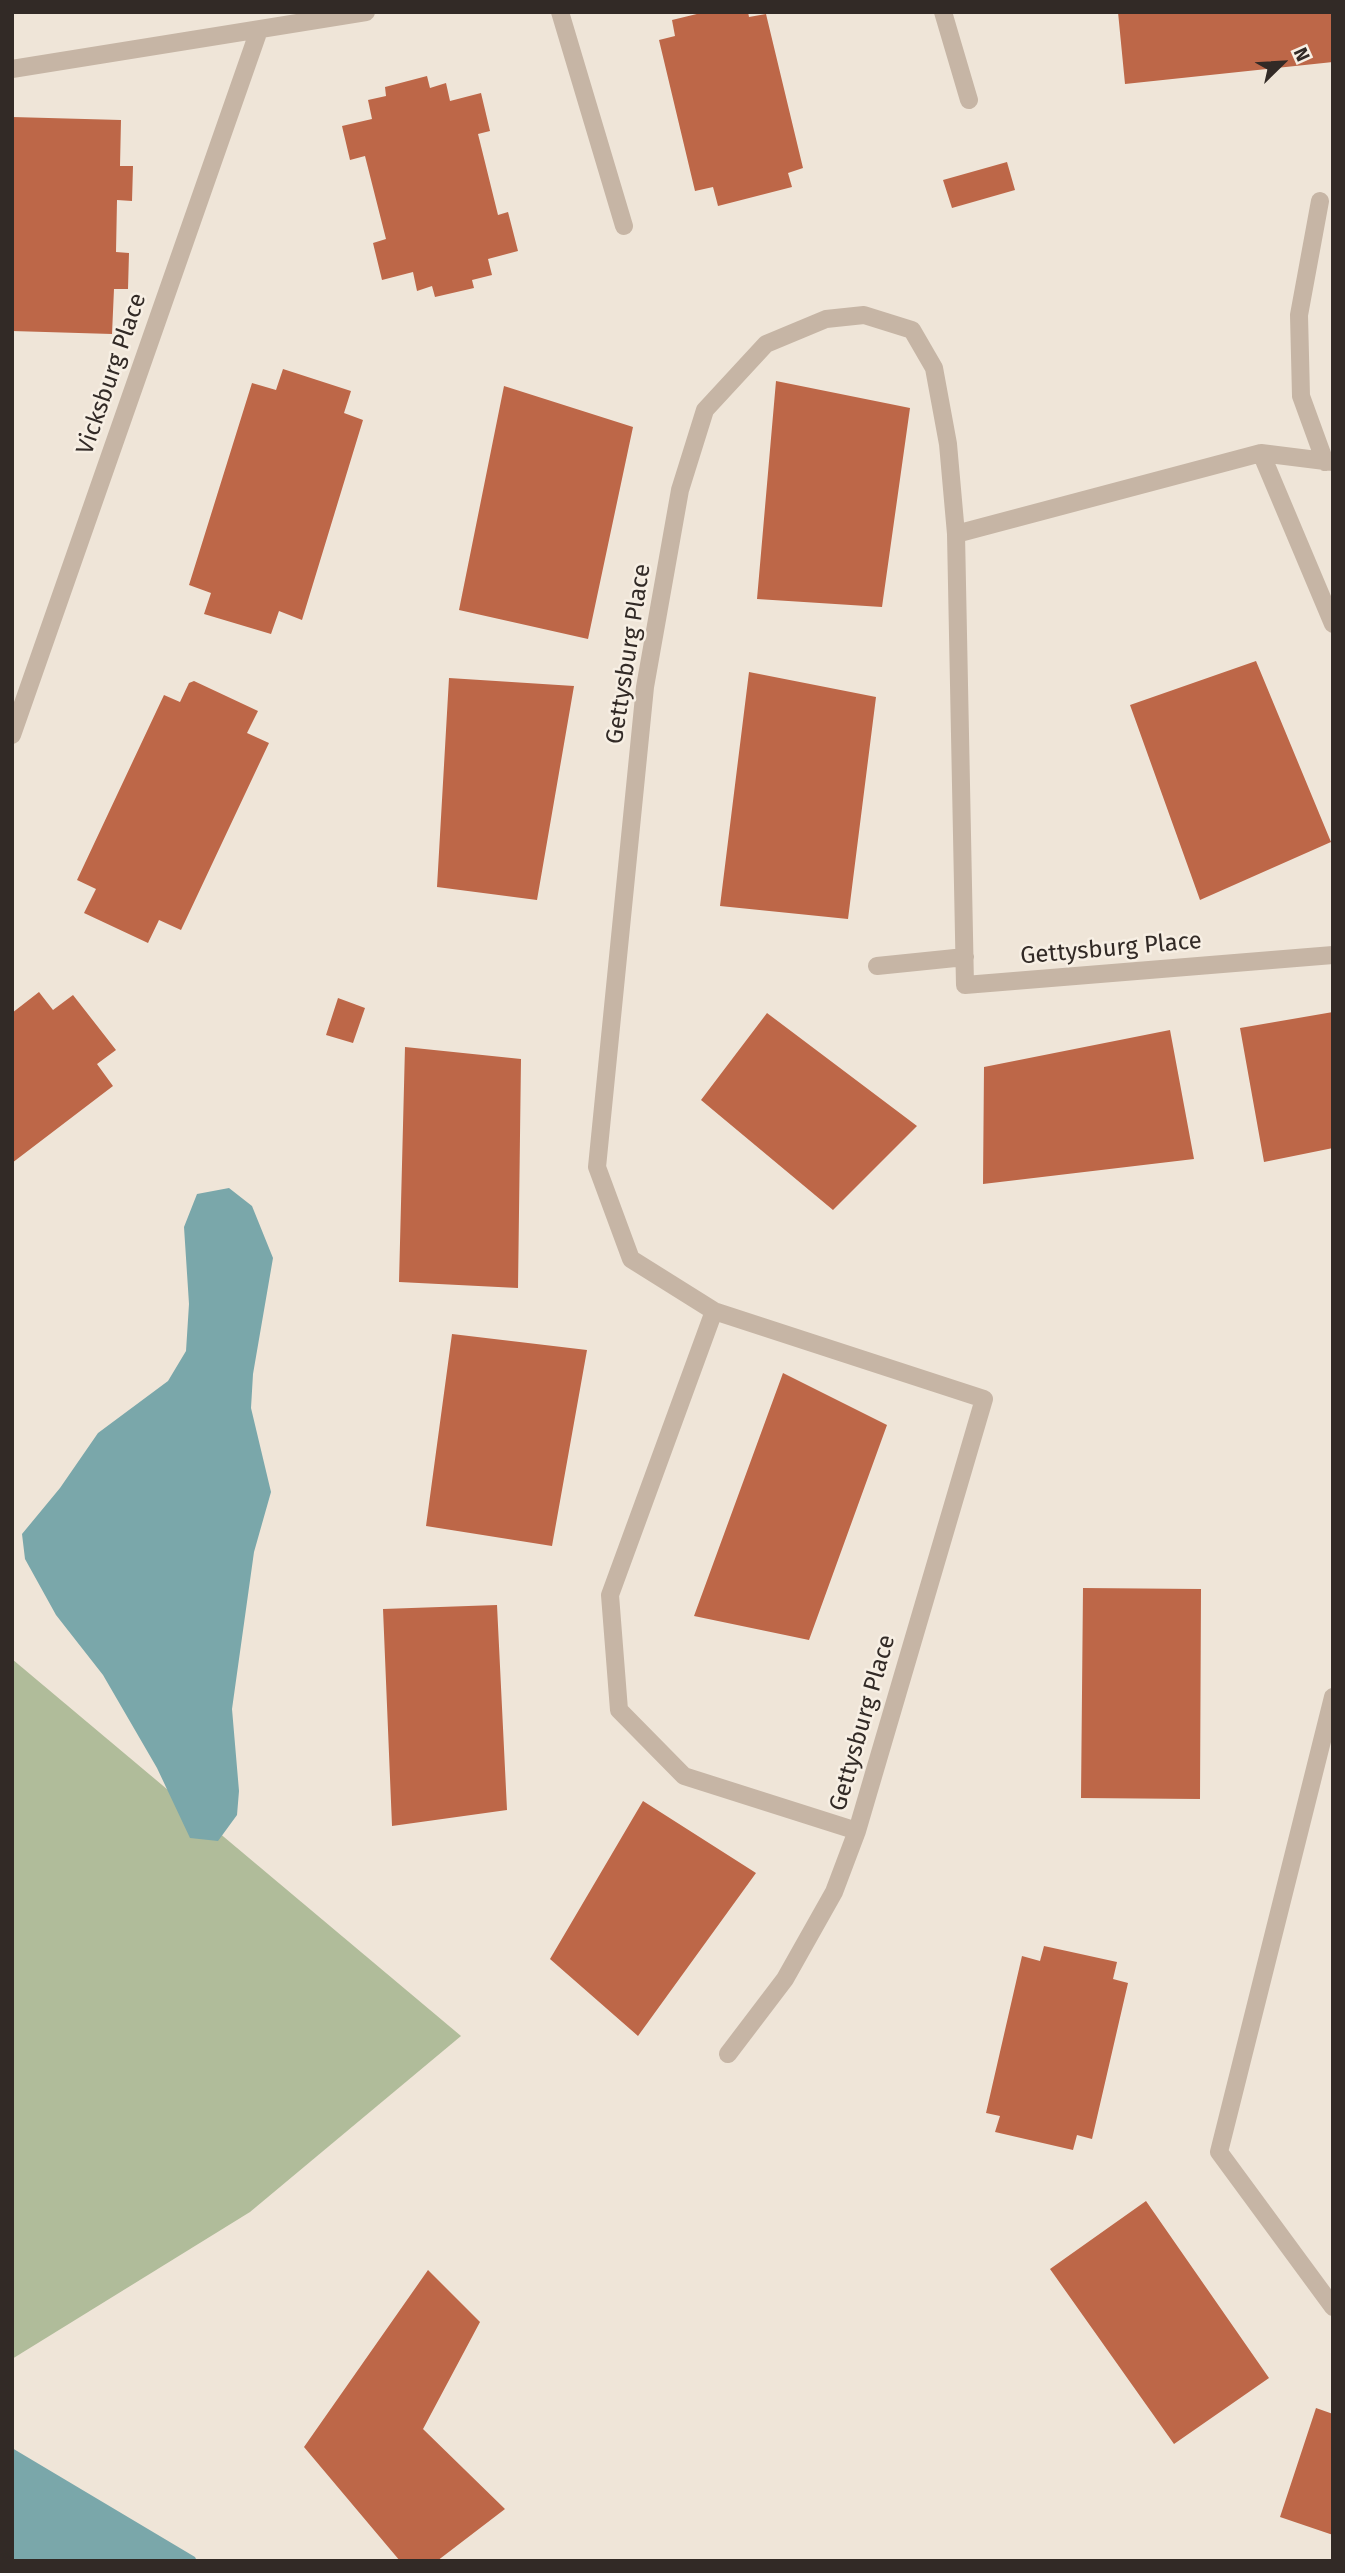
<!DOCTYPE html>
<html>
<head>
<meta charset="utf-8">
<style>
  body { margin:0 }
  #map { position:relative; width:1345px; height:2573px; overflow:hidden; background:#efe5d8; font-family:"Fira Sans",sans-serif }
  canvas { display:block }
  .frame { position:absolute; inset:0; border:14px solid #322a26; pointer-events:none }
  .north { position:absolute; left:1247px; top:28px; width:70px; height:70px; -webkit-text-stroke:5px #f7efe4; paint-order:stroke; rotate:66deg; font-size:19px; font-weight:700; line-height:28px; text-align:center; color:#322a26 }
  .north::after { content:''; display:block; margin:auto; width:24px; height:32px; background:#322a26; clip-path:polygon(50% 0,100% 100%,50% 72%,0 100%) }
</style>
</head>
<body>
<div id="map">
<canvas width="1345" height="2573"></canvas>
<div class="frame"></div>
<div class="north">N</div>
</div>
<script>
const c = document.querySelector('canvas').getContext('2d');
c.lineJoin = 'round';
function fillPath(path, color) { c.fillStyle = color; c.fill(path, 'evenodd'); }
const poly = rows => new Path2D(rows.map(r => 'M' + r).join(''));
function trace(path, color, width, dash) { c.strokeStyle = color; c.lineWidth = width; c.lineCap = dash ? 'butt' : 'round'; c.setLineDash(dash || []); c.stroke(path); }
function drawText(font, color, halo, rows, align = 'center') {
  c.font = font + ' "Fira Sans",sans-serif'; c.lineWidth = 5; c.setLineDash([]); c.textBaseline = 'middle'; c.strokeStyle = halo; c.fillStyle = color; for (const [text, x, y, turn = 0] of rows) {
    c.save(); c.translate(x, y); c.rotate((+turn || 0) * Math.PI / 180); c.textAlign = isNaN(turn) ? turn : align; if (halo) c.strokeText(text, 0, 0); c.fillText(text, 0, 0); c.restore();
  }
}
fillPath(poly([
  [12,1659,461,2036,250,2212,12,2359]
]), '#b0bc9a');
fillPath(poly([
  [229,1188,252,1206,273,1258,253,1374,251,1408,271,1492,254,1552,232,1709,239,1791,237,1815,218,1841,190,1838,157,1768,103,1675,56,1615,25,1559,22,1534,60,1488,98,1433,168,1381,186,1351,189,1304,184,1227,197,1194],
  [12,2448,195,2557,197,2561,12,2561]
]), '#7aa7aa');
fillPath(poly([
  [705,12,748,12,749,17,766,14,803,168,788,173,792,187,718,206,713,187,695,191,659,40,675,36,672,20],
  [1118,12,1332,12,1333,62,1125,84],
  [427,76,430,88,446,83,450,101,481,93,490,131,478,134,498,215,508,212,518,251,488,259,492,275,472,280,474,288,435,297,432,286,417,291,413,272,382,280,373,243,386,239,365,156,350,160,342,126,372,119,368,100,386,96,385,87],
  [12,117,121,120,120,166,133,166,132,201,117,200,116,252,129,253,128,289,114,289,112,334,12,331],
  [1007,162,1015,190,952,208,943,180],
  [283,369,351,391,344,413,363,420,302,620,279,611,271,634,204,614,211,593,189,585,252,383,276,390],
  [776,381,910,408,882,607,757,599],
  [504,386,633,427,588,639,459,610],
  [1256,661,1331,842,1200,900,1130,705],
  [749,672,876,697,848,919,720,906],
  [449,678,574,686,537,900,437,887],
  [194,681,258,711,247,733,269,743,181,930,159,920,148,943,84,913,96,889,77,880,164,695,180,702,189,683],
  [39,992,53,1010,73,995,116,1050,97,1064,113,1086,12,1163,12,1013],
  [338,998,365,1008,353,1043,326,1035],
  [1333,1012,1333,1148,1264,1162,1240,1028],
  [767,1013,917,1126,833,1210,701,1100],
  [1170,1030,1194,1159,983,1184,984,1067],
  [405,1047,521,1059,518,1288,399,1282],
  [452,1334,587,1350,552,1546,426,1526],
  [783,1373,887,1425,809,1640,694,1616],
  [1083,1588,1201,1589,1200,1799,1081,1798],
  [497,1605,507,1810,392,1826,383,1609],
  [643,1801,756,1873,638,2036,550,1959],
  [1044,1946,1117,1962,1113,1979,1128,1983,1092,2139,1077,2135,1073,2150,995,2132,1000,2116,986,2113,1022,1956,1040,1961],
  [1146,2201,1269,2378,1174,2444,1050,2269],
  [428,2270,480,2322,423,2429,505,2509,437,2561,400,2561,304,2447],
  [1316,2408,1333,2414,1333,2535,1280,2517]
]), '#bd6748');
trace(poly([
  [560,12,624,226],
  [943,12,969,100],
  [12,69,366,12],
  [1320,201,1299,315,1301,396,1325,462],
  [1333,462,1261,453,1333,624],
  [956,534,1261,453],
  [12,735,259,30],
  [877,966,965,957],
  [714,1311,610,1595,619,1710,684,1776,857,1831,984,1399,714,1311,631,1259,597,1167,645,687,680,490,705,410,766,344,826,319,864,315,912,330,934,368,948,444,956,534,965,985,1333,955],
  [1333,1697,1219,2152,1333,2307],
  [728,2054,785,1979,834,1892,857,1831]
]), '#c6b5a5', 18);
drawText('24px', '#322a26', '#f7efe4', [
  ["Vicksburg Place",112,374,-71],
  ["Gettysburg Place",629,654,-81],
  ["Gettysburg Place",1111,949,-5],
  ["Gettysburg Place",863,1723,-74]
]);
</script>
</body>
</html>
